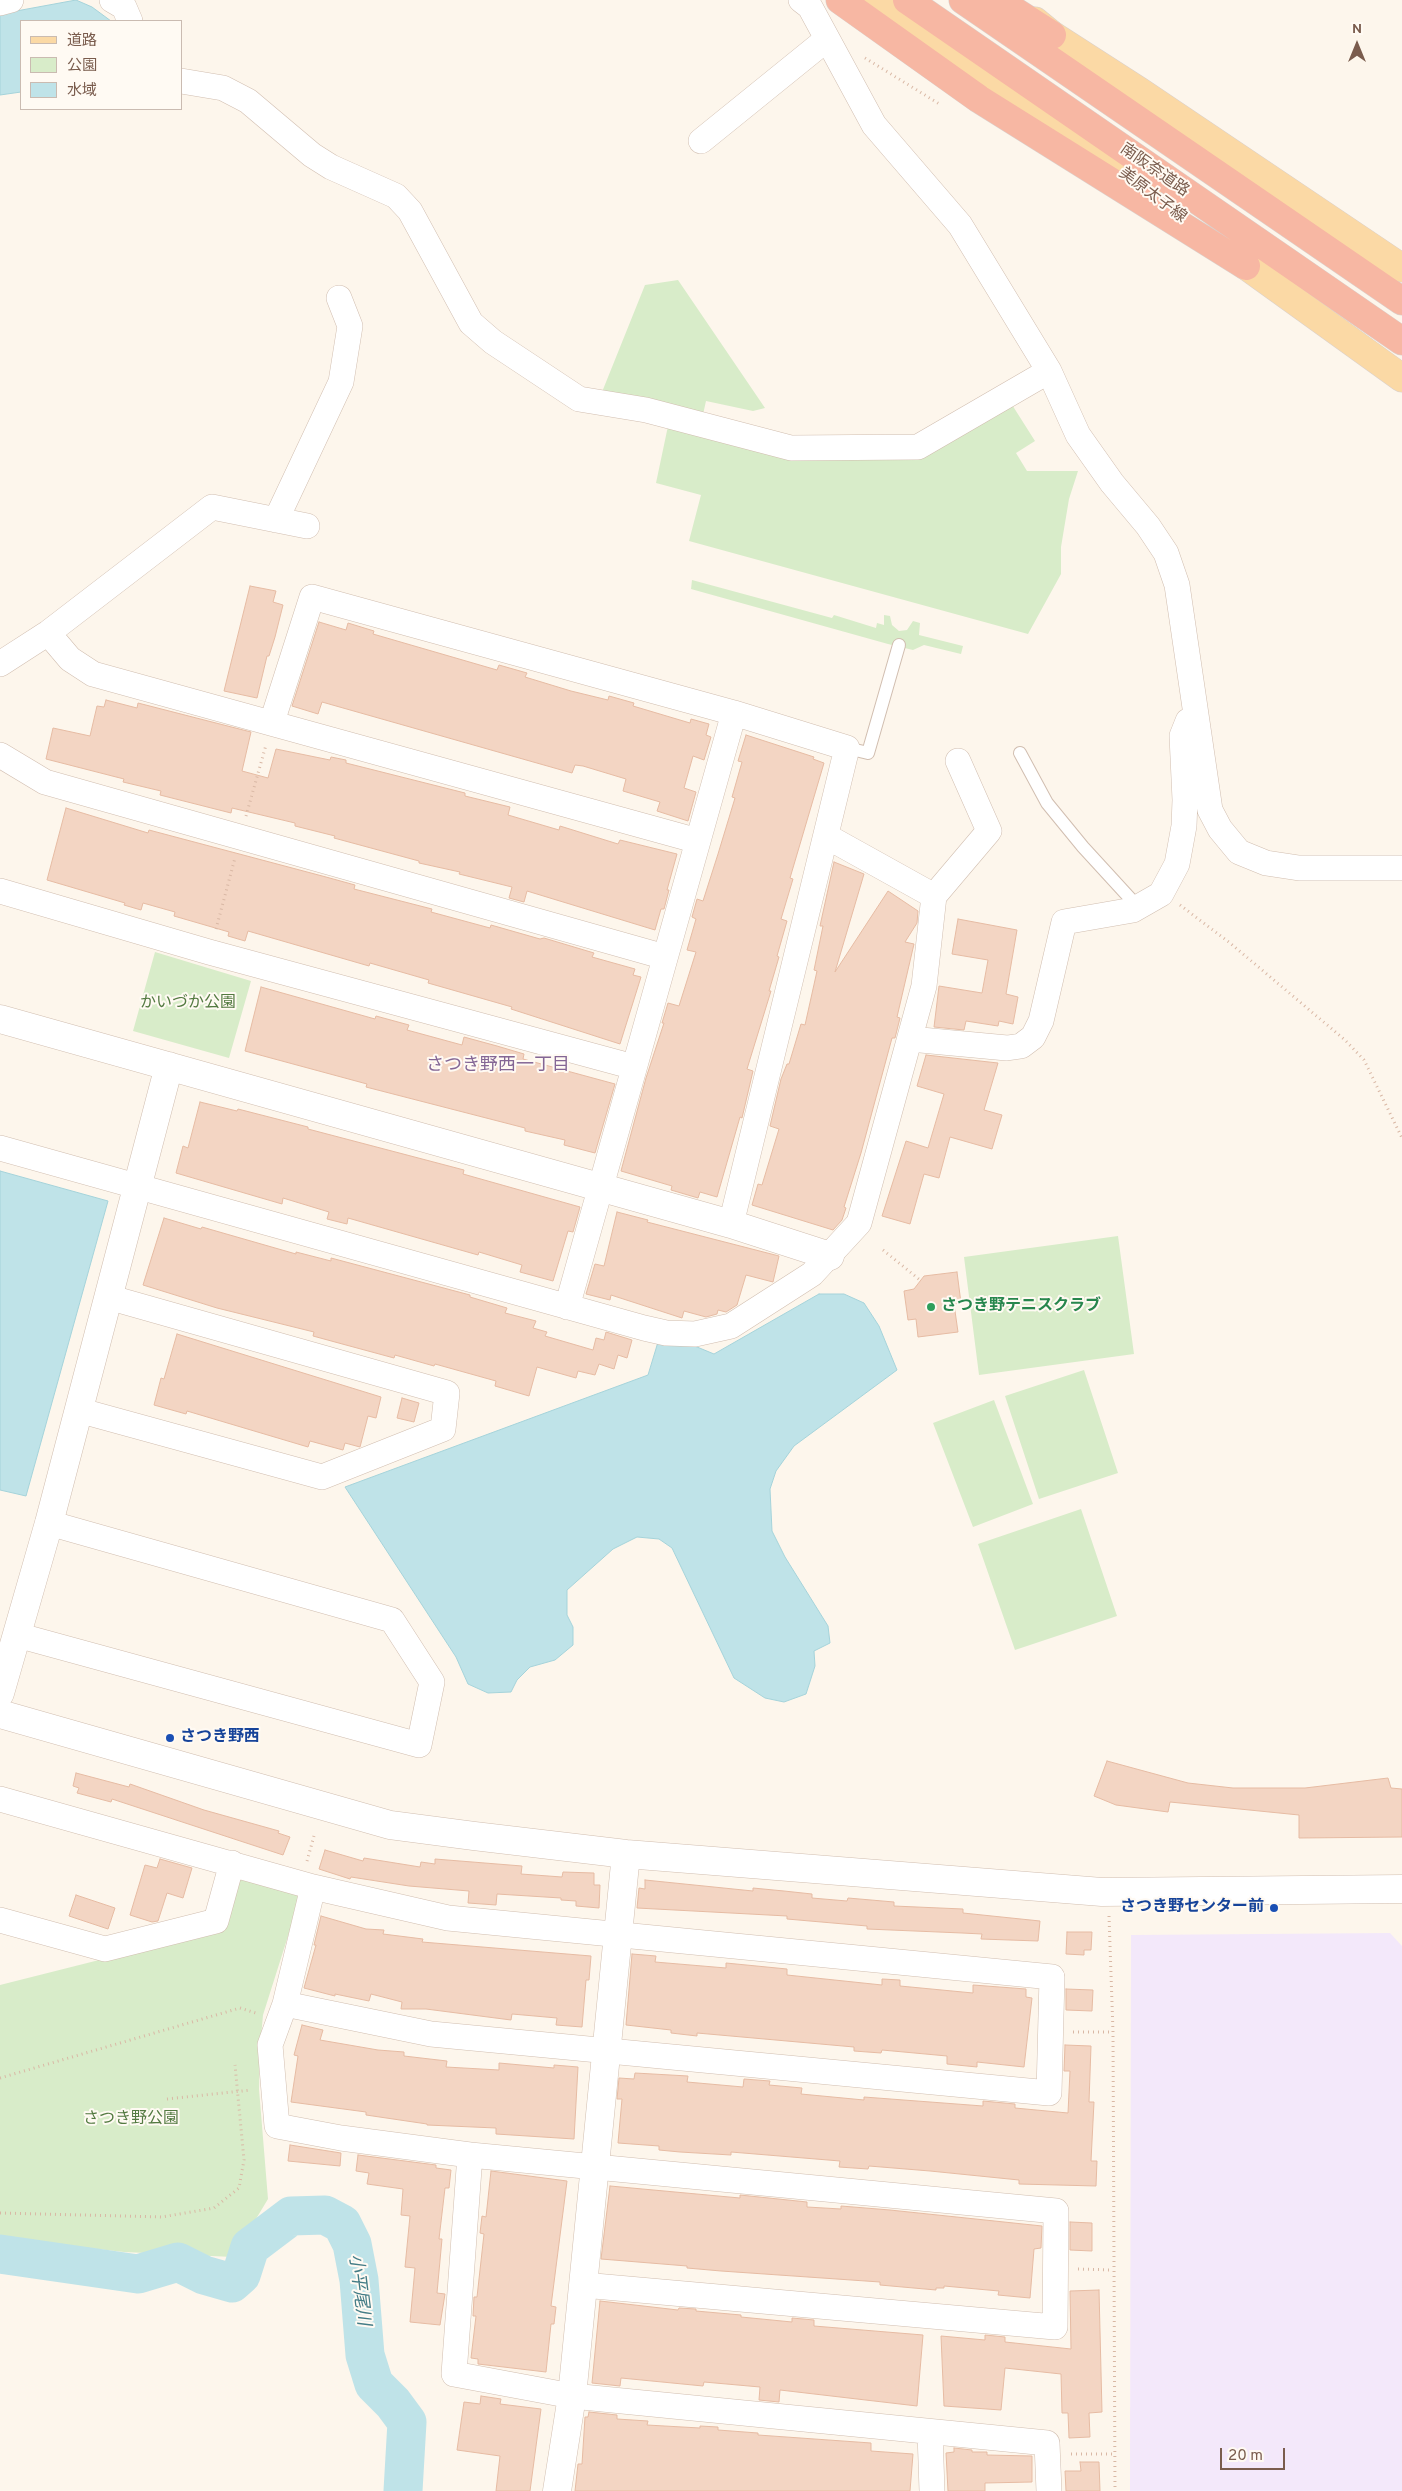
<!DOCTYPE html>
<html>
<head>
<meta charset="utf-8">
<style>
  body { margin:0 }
  #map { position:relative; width:1402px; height:2491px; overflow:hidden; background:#fdf6ec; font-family:Overpass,"Noto Sans JP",sans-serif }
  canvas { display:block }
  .legend { position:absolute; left:20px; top:20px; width:162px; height:90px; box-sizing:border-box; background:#fffaf3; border:1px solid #cabbb1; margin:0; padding:6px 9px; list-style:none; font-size:15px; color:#7a5c4d }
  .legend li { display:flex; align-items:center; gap:10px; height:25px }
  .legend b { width:25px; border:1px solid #cabbb1 }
  .north { position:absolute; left:1332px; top:20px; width:50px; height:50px; -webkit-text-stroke:4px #fffaf3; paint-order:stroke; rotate:0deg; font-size:14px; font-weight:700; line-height:20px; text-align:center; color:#7a5c4d }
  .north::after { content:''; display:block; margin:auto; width:18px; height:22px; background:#7a5c4d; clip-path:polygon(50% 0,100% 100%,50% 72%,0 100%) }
  .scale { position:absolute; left:1220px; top:2448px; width:65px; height:22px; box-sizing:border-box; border:2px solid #7a5c4d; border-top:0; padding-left:6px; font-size:15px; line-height:18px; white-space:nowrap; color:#7a5c4d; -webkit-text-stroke:4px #fffaf3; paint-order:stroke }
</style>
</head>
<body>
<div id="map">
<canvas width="1402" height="2491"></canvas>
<ul class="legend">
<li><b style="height:6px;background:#fbd9a5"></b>道路</li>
<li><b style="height:14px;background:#d8ecc9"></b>公園</li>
<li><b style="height:14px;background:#bfe3e8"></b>水域</li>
</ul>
<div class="north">N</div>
<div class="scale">20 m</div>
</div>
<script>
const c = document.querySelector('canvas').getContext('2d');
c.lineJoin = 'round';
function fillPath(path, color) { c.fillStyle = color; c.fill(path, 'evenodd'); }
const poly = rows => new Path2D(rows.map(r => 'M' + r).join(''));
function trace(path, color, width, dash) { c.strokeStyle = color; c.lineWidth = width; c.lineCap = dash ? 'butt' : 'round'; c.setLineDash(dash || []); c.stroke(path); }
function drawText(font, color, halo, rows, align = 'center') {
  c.font = font + ' Overpass,"Noto Sans JP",sans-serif'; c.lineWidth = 4; c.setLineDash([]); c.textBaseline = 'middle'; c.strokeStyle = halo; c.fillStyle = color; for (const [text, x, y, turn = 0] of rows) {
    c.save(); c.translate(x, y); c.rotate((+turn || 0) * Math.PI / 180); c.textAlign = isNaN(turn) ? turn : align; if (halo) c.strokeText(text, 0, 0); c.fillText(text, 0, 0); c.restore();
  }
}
fillPath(poly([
  [1390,1933,1402,1946,1402,2491,1130,2491,1131,1935]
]), '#f3e8fa');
fillPath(poly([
  [678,280,765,408,753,411,706,401,702,419,600,397,645,285],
  [1009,400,1035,441,1016,453,1027,471,1078,471,1069,499,1061,547,1061,574,1028,634,689,541,701,495,656,483,668,426,919,457],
  [692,580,832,618,834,615,876,628,877,623,884,625,884,615,890,616,892,625,899,631,907,630,913,621,920,623,919,635,963,646,961,654,924,645,913,650,888,644,691,589],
  [155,952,251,981,229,1058,133,1031],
  [1118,1236,1134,1354,979,1375,964,1257],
  [1084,1370,1118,1473,1039,1499,1005,1396],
  [994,1400,1033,1504,973,1527,933,1423],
  [1081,1509,1117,1616,1015,1650,978,1544],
  [242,1875,301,1895,263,2015,260,2049,259,2089,268,2199,233,2257,124,2252,0,2238,0,1985,222,1929]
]), '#d8ecc9');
const water = poly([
  [76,0,92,7,111,21,21,21,21,92,0,95,0,14,76,0],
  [0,1171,108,1201,26,1496,0,1490,0,1171],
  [819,1294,844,1294,864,1303,879,1326,897,1370,794,1446,776,1471,770,1489,772,1531,785,1557,828,1626,830,1643,814,1651,815,1666,806,1694,784,1702,765,1698,734,1678,672,1548,659,1539,637,1537,613,1549,567,1590,567,1615,573,1627,573,1645,555,1660,530,1667,517,1680,511,1692,488,1693,468,1684,456,1657,345,1487,648,1375,658,1342,685,1342,714,1354,819,1294]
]);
fillPath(water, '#bfe3e8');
trace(water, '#a5d3da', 1);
trace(poly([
  [0,2254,138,2274,178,2262,204,2275,232,2283,241,2275,250,2247,291,2216,325,2215,342,2224,352,2244,359,2280,365,2355,374,2384,393,2403,407,2422,403,2491]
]), '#bfe3e8', 39);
const building = poly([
  [250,586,276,591,273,602,283,605,275,637,269,656,267,656,257,698,224,691,250,586],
  [319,622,346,630,348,623,374,631,373,634,497,670,499,665,527,673,525,677,571,691,608,700,609,696,634,703,633,706,690,723,691,719,709,724,706,735,711,737,704,760,693,756,684,788,696,792,688,821,657,811,660,802,623,791,626,779,583,766,575,765,572,773,322,702,318,714,292,706,319,622],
  [106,700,137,708,138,703,251,732,242,771,268,778,276,749,330,760,331,757,346,760,346,763,465,793,465,796,510,807,508,815,559,830,560,826,618,844,620,840,677,854,667,890,669,890,664,909,661,909,655,930,527,891,524,902,509,898,512,887,459,874,460,872,419,863,419,861,334,838,335,836,295,826,295,823,232,808,231,813,160,795,161,791,123,782,124,779,46,759,53,728,90,736,97,706,104,707,106,700],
  [746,735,814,757,813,759,824,763,790,878,793,879,781,919,787,921,777,956,779,957,769,991,771,991,747,1069,753,1071,742,1118,740,1117,717,1197,700,1192,698,1198,671,1190,672,1186,621,1171,646,1078,664,1023,662,1023,668,1003,679,1006,696,952,687,950,696,919,692,917,697,899,703,901,718,854,735,798,732,797,742,762,738,761,746,735],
  [66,808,148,833,149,830,326,877,355,885,354,889,432,909,431,912,490,928,491,925,540,939,544,938,594,953,592,957,635,969,633,975,641,977,620,1044,511,1009,512,1007,428,983,429,980,370,963,369,966,248,931,245,941,228,936,229,932,174,916,175,912,143,903,141,910,124,905,125,903,47,880,66,808],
  [834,862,864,874,835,972,888,891,918,911,917,923,905,942,914,944,897,1017,900,1018,895,1038,892,1038,861,1153,844,1207,846,1208,842,1220,833,1230,752,1205,758,1184,762,1185,779,1129,770,1126,781,1079,787,1064,789,1064,801,1024,805,1025,817,971,814,970,823,926,820,926,834,862],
  [958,919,1017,930,1006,994,1018,997,1013,1024,999,1021,998,1026,966,1021,964,1030,934,1027,939,986,982,993,988,960,952,954,958,919],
  [261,987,375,1019,376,1016,409,1025,407,1030,462,1045,464,1037,497,1046,524,1054,523,1059,615,1084,595,1153,564,1145,565,1140,525,1131,525,1128,366,1087,367,1084,245,1051,261,987],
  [926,1055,998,1063,984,1110,1002,1115,992,1149,950,1137,939,1178,924,1174,910,1224,882,1216,906,1141,928,1148,944,1094,917,1086,926,1055],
  [200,1102,237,1111,238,1109,308,1127,308,1129,464,1170,463,1174,580,1207,573,1232,568,1231,553,1281,520,1272,522,1265,479,1252,478,1255,348,1218,347,1224,327,1219,329,1212,283,1198,282,1204,176,1173,183,1146,188,1148,200,1102],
  [617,1212,648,1220,647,1222,779,1256,773,1282,746,1275,737,1305,726,1312,718,1310,717,1314,706,1317,684,1311,682,1318,611,1295,610,1300,586,1294,595,1264,604,1266,617,1212],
  [164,1218,201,1229,202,1227,296,1254,296,1252,331,1261,331,1258,470,1295,470,1297,507,1308,505,1313,536,1321,533,1328,547,1332,545,1336,593,1350,596,1338,604,1340,606,1332,632,1340,627,1358,618,1355,614,1369,599,1364,595,1375,578,1371,576,1378,537,1367,529,1396,495,1386,496,1381,435,1364,434,1366,395,1355,394,1358,346,1345,313,1336,314,1332,217,1308,143,1285,164,1218],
  [957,1272,961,1303,954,1304,958,1332,918,1337,916,1319,908,1320,904,1291,914,1289,924,1276,957,1272],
  [177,1334,381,1397,376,1418,368,1416,360,1447,345,1443,343,1450,310,1441,308,1447,187,1411,186,1414,154,1405,161,1378,164,1379,177,1334],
  [402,1398,419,1403,414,1422,397,1418,402,1398],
  [1107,1761,1188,1783,1233,1788,1305,1788,1388,1778,1391,1788,1402,1789,1402,1837,1299,1838,1299,1815,1170,1802,1168,1812,1116,1805,1094,1796,1107,1761],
  [76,1773,129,1787,130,1784,204,1810,279,1831,278,1833,290,1837,283,1855,112,1799,111,1802,77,1793,79,1788,73,1786,76,1773],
  [325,1850,363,1861,364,1858,420,1867,421,1862,435,1864,435,1859,522,1866,521,1874,562,1877,563,1872,594,1873,594,1885,600,1885,599,1908,576,1906,576,1901,561,1900,561,1898,497,1894,496,1905,468,1903,469,1891,409,1886,351,1877,350,1879,319,1869,325,1850],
  [160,1859,192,1868,183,1898,167,1893,158,1921,152,1922,130,1915,145,1865,157,1868,160,1859],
  [645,1880,753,1891,753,1888,784,1891,812,1894,812,1898,847,1901,848,1898,894,1902,894,1906,963,1909,963,1913,1040,1921,1038,1941,981,1939,982,1934,962,1933,867,1929,867,1926,787,1919,787,1916,637,1908,639,1888,645,1889,645,1880],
  [76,1895,115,1908,108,1929,69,1916,76,1895],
  [321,1916,366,1929,384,1930,383,1934,423,1939,422,1942,591,1956,589,1980,586,1980,582,2027,556,2025,557,2018,512,2014,511,2020,426,2009,401,2009,402,2002,371,1994,369,2001,335,1994,335,1996,304,1988,316,1945,314,1945,321,1916],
  [1067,1932,1092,1932,1091,1950,1084,1950,1084,1955,1066,1954,1067,1932],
  [632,1954,656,1956,655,1962,726,1968,726,1963,787,1969,787,1975,882,1985,882,1979,900,1980,900,1986,973,1993,973,1985,1026,1989,1026,1997,1032,1998,1024,2067,977,2062,977,2067,947,2064,947,2056,882,2050,881,2053,854,2051,854,2047,742,2037,697,2033,697,2036,671,2033,671,2030,626,2025,632,1954],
  [1066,1989,1093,1990,1092,2011,1066,2010,1066,1989],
  [302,2025,323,2030,320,2040,378,2050,404,2052,404,2056,447,2061,446,2067,499,2070,499,2063,554,2068,554,2065,578,2067,574,2139,496,2134,496,2128,427,2125,427,2124,366,2115,366,2112,291,2102,298,2056,294,2055,302,2025],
  [1065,2045,1091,2046,1089,2102,1094,2102,1091,2161,1097,2161,1096,2186,1019,2184,1019,2180,930,2171,869,2166,868,2169,839,2167,840,2161,731,2152,731,2155,680,2152,659,2150,659,2146,618,2143,622,2099,617,2099,619,2078,634,2079,635,2073,688,2076,687,2082,743,2087,744,2079,770,2081,769,2085,802,2088,801,2094,864,2100,864,2097,983,2106,983,2101,1015,2104,1015,2108,1068,2113,1070,2071,1064,2071,1065,2045],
  [290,2145,341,2153,340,2166,288,2161,290,2145],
  [358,2155,436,2165,436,2168,451,2170,449,2188,445,2188,439,2239,442,2239,437,2293,445,2294,440,2325,410,2322,415,2268,405,2267,410,2216,401,2215,403,2189,367,2184,369,2173,356,2171,358,2155],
  [491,2171,567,2181,551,2306,556,2307,554,2324,551,2324,546,2372,478,2364,478,2359,471,2358,476,2316,473,2316,474,2297,477,2297,484,2234,480,2233,482,2216,486,2217,491,2171],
  [610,2186,740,2198,740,2195,807,2202,807,2207,841,2209,841,2206,890,2210,1042,2226,1041,2248,1034,2249,1030,2298,998,2295,999,2291,944,2286,944,2288,936,2288,936,2290,880,2285,880,2282,721,2271,687,2268,687,2266,601,2259,610,2186],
  [1070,2222,1092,2223,1092,2251,1070,2250,1070,2222],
  [1099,2290,1102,2412,1089,2413,1090,2437,1069,2438,1068,2413,1062,2413,1061,2374,1005,2368,1001,2410,944,2406,941,2336,985,2340,985,2335,1005,2337,1005,2342,1071,2349,1070,2291,1099,2290],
  [600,2301,678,2310,679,2308,696,2309,696,2311,741,2315,741,2317,792,2322,792,2318,814,2320,814,2326,923,2335,917,2406,780,2390,779,2402,759,2400,760,2387,704,2382,703,2386,621,2378,620,2386,592,2383,600,2301],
  [481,2396,501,2399,500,2404,541,2409,530,2491,496,2491,500,2456,457,2450,464,2402,480,2404,481,2396],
  [589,2412,617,2415,617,2419,648,2421,647,2425,700,2428,700,2426,718,2427,718,2430,758,2433,758,2435,871,2443,871,2451,913,2454,910,2491,575,2491,578,2464,582,2464,585,2417,588,2417,589,2412],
  [954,2448,972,2450,972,2452,987,2452,987,2455,1032,2456,1032,2482,985,2483,985,2491,948,2491,946,2453,954,2452,954,2448],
  [1080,2462,1099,2462,1100,2491,1066,2491,1065,2471,1081,2471,1080,2462]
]);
fillPath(building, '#f3d5c3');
trace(building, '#e6bba3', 1);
const service = poly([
  [847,748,868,753,899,645],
  [1020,753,1047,803,1083,847,1138,907]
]);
const minor = poly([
  [112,0,124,7,130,21],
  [801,0,810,7,874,125,960,225,1049,371,1078,435,1112,483,1148,526,1166,553,1177,585,1210,810,1220,829,1239,852,1266,863,1299,868,1402,868],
  [0,3,11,0],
  [181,81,223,88,248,101,312,155,331,167,396,196,410,211,471,323,493,342,579,399,646,410,791,448,918,447,1049,371],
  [701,141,827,39],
  [276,520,341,382,350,326,339,298],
  [48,633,70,659,93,674,698,841],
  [0,664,48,633,212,507,307,526],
  [272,722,312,597,734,713,847,748,731,1224],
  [0,755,45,782,665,957],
  [0,891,209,952,634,1067],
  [934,896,989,831,958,761],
  [910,1039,1007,1048,1021,1046,1033,1037,1041,1021,1064,922,1133,910,1161,894,1177,864,1184,826,1185,800,1182,736,1188,721],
  [0,1148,644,1328,666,1333,695,1334,731,1326,812,1274,859,1223,924,986,934,896,826,836],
  [567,1307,734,713],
  [78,1410,322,1477,443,1429,447,1393,108,1297],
  [17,1635,419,1745,432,1682,392,1620,49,1523],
  [0,1799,313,1887,448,1918,1052,1977,1049,2093,431,2034,285,2004],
  [313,1887,285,2004,270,2045,277,2126,341,2138,470,2155,1056,2211,1055,2327,583,2285],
  [0,1920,105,1949,216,1921,232,1863],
  [470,2155,454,2374,572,2396,1047,2443,1049,2491],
  [930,2432,932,2491]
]);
const tertiary = poly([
  [0,1019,731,1224,830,1256],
  [0,1693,49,1523,169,1066],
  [0,1714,390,1825,474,1836,626,1854,1102,1892,1402,1889],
  [557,2491,572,2396,626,1854]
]);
const primary = poly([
  [875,0,1056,123,1147,191],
  [1035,21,1052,35,1139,91,1402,268],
  [1227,252,1402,378]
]);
const motorway = poly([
  [840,0,979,99,1246,266],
  [907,0,1402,341],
  [963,0,1402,301],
  [997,0,1052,35]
]);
trace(service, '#d1beb0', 14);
trace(minor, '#d1beb0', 26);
trace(tertiary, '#d1beb0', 29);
trace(primary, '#dad1cd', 29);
trace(motorway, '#dad1cd', 29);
trace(poly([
  [865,58,941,105],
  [246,816,266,745],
  [1180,905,1230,943,1345,1040,1364,1060,1402,1138],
  [216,929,235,858],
  [883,1250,920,1280],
  [307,1861,314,1836],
  [1109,1916,1113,2032,1115,2491],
  [1073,2032,1113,2032],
  [0,2078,240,2008,259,2014],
  [167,2099,251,2090],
  [0,2213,162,2217,214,2208,239,2188,244,2160,235,2065],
  [1078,2269,1112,2270],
  [1071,2454,1114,2454]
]), '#d9b8a5', 3, [1, 4]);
trace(service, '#fff', 12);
trace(minor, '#fff', 25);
trace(tertiary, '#fff', 28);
trace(primary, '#fbd9a5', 28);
trace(motorway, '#f7b7a3', 28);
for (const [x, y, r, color] of [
  [931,1307,5,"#2e9e5b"],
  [170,1738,5,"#1a4fb4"],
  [1274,1908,5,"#1a4fb4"]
]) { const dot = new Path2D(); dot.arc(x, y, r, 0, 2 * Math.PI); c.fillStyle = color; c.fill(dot); trace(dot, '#fffaf3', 2); }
drawText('16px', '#7a5c4d', '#fffaf3', [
  ["南阪奈道路",1154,171,35],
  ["美原太子線",1152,196,37]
]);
drawText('16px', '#537a41', '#fffaf3', [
  ["かいづか公園",188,1004],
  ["さつき野公園",131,2120]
]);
drawText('bold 16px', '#27864d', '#fffaf3', [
  ["さつき野テニスクラブ",941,1307]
], 'left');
drawText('bold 16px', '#164399', '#fffaf3', [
  ["さつき野西",180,1738],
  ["さつき野センター前",1264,1908,"right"]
], 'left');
drawText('18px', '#846695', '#fffaf3', [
  ["さつき野西一丁目",498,1066]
]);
drawText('italic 18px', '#437c86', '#fffaf3', [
  ["小平尾川",358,2290,83]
]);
</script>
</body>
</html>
